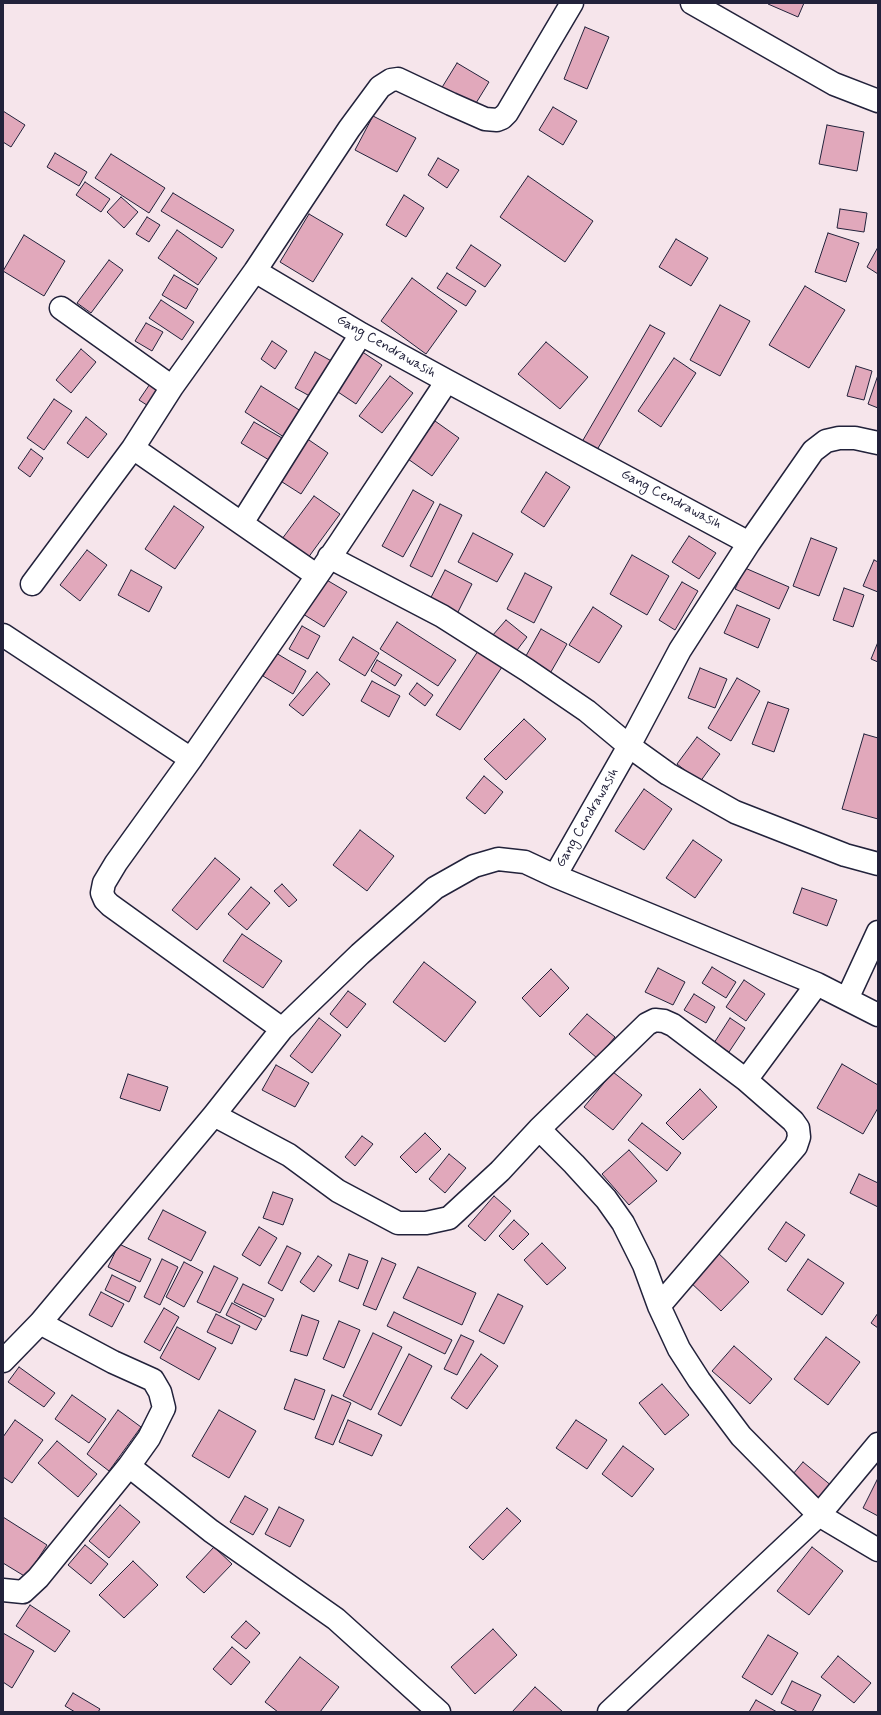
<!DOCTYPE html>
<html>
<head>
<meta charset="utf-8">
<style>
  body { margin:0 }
  #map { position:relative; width:881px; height:1715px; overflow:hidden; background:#f6e5eb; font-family:Mynerve,sans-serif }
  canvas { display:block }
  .frame { position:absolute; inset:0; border:4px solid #22223b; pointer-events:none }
</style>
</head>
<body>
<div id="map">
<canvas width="881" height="1715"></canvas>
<div class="frame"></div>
</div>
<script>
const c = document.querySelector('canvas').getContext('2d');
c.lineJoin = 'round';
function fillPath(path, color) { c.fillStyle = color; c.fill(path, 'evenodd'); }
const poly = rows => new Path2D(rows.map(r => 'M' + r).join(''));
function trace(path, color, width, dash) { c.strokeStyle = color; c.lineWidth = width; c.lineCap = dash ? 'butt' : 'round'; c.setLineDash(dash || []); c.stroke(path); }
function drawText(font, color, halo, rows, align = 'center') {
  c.font = font + ' Mynerve,sans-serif'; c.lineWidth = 3; c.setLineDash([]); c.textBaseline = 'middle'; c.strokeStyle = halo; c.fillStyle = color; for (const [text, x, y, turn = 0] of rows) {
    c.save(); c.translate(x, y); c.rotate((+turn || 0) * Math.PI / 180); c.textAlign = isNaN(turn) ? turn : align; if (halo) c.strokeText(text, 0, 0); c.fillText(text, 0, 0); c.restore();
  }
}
const building = poly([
  [769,3,804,3,798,17,768,4,769,3],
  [585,27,609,37,587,89,564,79,585,27],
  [457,63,489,82,473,108,441,89,457,63],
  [553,107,577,121,563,145,539,130,553,107],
  [3,111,25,125,11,147,3,142,3,111],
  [373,116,416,138,397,172,355,150,373,116],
  [827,125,864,132,857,171,819,164,827,125],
  [55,153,87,172,79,186,47,167,55,153],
  [111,154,165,188,149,213,95,178,111,154],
  [438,158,459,170,447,188,428,175,438,158],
  [528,176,593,221,565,262,500,217,528,176],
  [85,182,110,199,101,212,76,195,85,182],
  [173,193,234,230,222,248,161,211,173,193],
  [404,195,424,208,406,237,386,225,404,195],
  [121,197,138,212,124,228,107,212,121,197],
  [840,209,867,213,864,232,837,228,840,209],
  [309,214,343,234,313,282,280,262,309,214],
  [147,217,160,225,149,242,136,234,147,217],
  [177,230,217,258,198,285,158,258,177,230],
  [828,233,859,243,846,282,815,272,828,233],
  [24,235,65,261,44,296,3,271,24,235],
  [676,239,708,258,691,286,659,267,676,239],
  [471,245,501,265,485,287,456,268,471,245],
  [878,247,878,274,867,267,878,247],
  [109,260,123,270,91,313,77,303,109,260],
  [447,273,476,291,466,306,437,288,447,273],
  [174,275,198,289,186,309,162,295,174,275],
  [412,278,457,311,426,354,381,321,412,278],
  [805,286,845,310,809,368,769,345,805,286],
  [161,300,194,322,182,340,149,318,161,300],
  [720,305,750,321,720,376,690,360,720,305],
  [146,323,163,332,152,351,135,341,146,323],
  [650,325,665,333,594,455,579,447,650,325],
  [272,341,287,351,275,369,261,359,272,341],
  [546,342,588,377,560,409,518,374,546,342],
  [81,349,96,362,71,393,56,380,81,349],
  [361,351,382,365,356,404,335,390,361,351],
  [315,352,337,364,317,400,295,388,315,352],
  [674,358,696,373,661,427,638,411,674,358],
  [856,366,872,371,864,400,847,396,856,366],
  [878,375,878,408,868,404,878,375],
  [390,376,413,393,382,433,359,416,390,376],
  [152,381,165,390,153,409,139,400,152,381],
  [261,386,304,413,287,439,245,412,261,386],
  [54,399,72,411,44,450,27,438,54,399],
  [86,417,107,434,88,458,67,443,86,417],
  [435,421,459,438,432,476,408,459,435,421],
  [254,422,282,438,269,460,241,443,254,422],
  [306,438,328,453,301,494,279,480,306,438],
  [31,449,43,458,30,477,18,468,31,449],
  [546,472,570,487,544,527,521,512,546,472],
  [413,490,434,502,403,557,382,546,413,490],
  [314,496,340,514,305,562,279,543,314,496],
  [440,504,462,515,432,577,410,566,440,504],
  [174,506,204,527,175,569,145,549,174,506],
  [473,533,513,554,497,582,458,562,473,533],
  [689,536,716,553,699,579,672,562,689,536],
  [811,538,837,548,819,596,793,586,811,538],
  [87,550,107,565,80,601,60,585,87,550],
  [632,555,669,576,647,615,610,594,632,555],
  [874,560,878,562,878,592,863,586,874,560],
  [745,568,789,587,779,609,735,589,745,568],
  [131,570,162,587,149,612,118,595,131,570],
  [445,570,472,584,454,620,426,607,445,570],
  [525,573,552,587,534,623,507,609,525,573],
  [325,579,347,592,324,627,303,614,325,579],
  [682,582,698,591,675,630,659,620,682,582],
  [844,588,864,595,853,627,833,620,844,588],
  [737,605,770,619,758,648,724,633,737,605],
  [593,607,622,626,599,663,569,645,593,607],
  [506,620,527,637,514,654,492,636,506,620],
  [397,622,456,660,438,686,380,649,397,622],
  [302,626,320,636,308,659,289,649,302,626],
  [541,629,567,644,548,677,522,663,541,629],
  [353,637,379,653,365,676,339,660,353,637],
  [878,642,878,662,871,659,878,642],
  [480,648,504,664,460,730,436,715,480,648],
  [276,653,306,671,293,694,263,676,276,653],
  [377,660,402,675,395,686,371,671,377,660],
  [700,668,727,679,715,708,688,698,700,668],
  [317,672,330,684,303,716,289,705,317,672],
  [737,678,760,691,731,741,708,728,737,678],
  [372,681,400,696,389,717,361,701,372,681],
  [417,683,433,695,425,706,409,694,417,683],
  [768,702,789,709,774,752,752,744,768,702],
  [524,719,546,739,506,780,484,759,524,719],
  [864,734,878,738,878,819,842,809,864,734],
  [697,737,720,754,700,782,677,764,697,737],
  [484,776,503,792,485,814,466,798,484,776],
  [644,789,672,809,644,850,615,831,644,789],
  [360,830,394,856,367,891,333,865,360,830],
  [693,840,722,860,695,898,666,878,693,840],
  [215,858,240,879,197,930,172,910,215,858],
  [282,884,297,900,289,907,274,891,282,884],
  [251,887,270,903,247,930,228,914,251,887],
  [802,888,837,900,827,926,793,913,802,888],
  [242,934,282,961,263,988,223,961,242,934],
  [424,962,476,1002,445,1042,393,1002,424,962],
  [712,967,736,982,726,998,702,983,712,967],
  [658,968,685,982,673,1005,645,992,658,968],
  [551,969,569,988,540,1017,522,998,551,969],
  [744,980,765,994,746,1021,726,1007,744,980],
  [348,991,366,1004,347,1028,330,1014,348,991],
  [694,994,715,1007,706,1023,684,1010,694,994],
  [587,1014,615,1037,597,1058,569,1034,587,1014],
  [319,1018,341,1035,312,1073,290,1056,319,1018],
  [730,1018,745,1028,729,1052,714,1043,730,1018],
  [842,1064,878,1085,878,1108,863,1134,817,1108,842,1064],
  [276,1065,309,1083,295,1107,262,1090,276,1065],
  [613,1072,642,1095,613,1130,584,1107,613,1072],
  [128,1074,168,1087,160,1111,120,1098,128,1074],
  [700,1089,717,1107,683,1140,666,1123,700,1089],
  [642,1123,681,1153,667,1171,628,1140,642,1123],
  [425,1133,441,1149,416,1173,400,1157,425,1133],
  [362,1136,373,1144,355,1166,345,1157,362,1136],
  [629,1150,657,1181,629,1205,602,1174,629,1150],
  [449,1154,466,1168,445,1193,429,1179,449,1154],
  [859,1174,878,1183,878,1207,850,1193,859,1174],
  [273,1192,293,1199,283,1225,263,1218,273,1192],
  [494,1196,511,1211,485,1241,468,1226,494,1196],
  [163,1210,206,1232,191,1261,148,1239,163,1210],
  [514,1220,529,1234,513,1250,499,1236,514,1220],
  [786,1222,805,1235,786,1262,768,1249,786,1222],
  [259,1227,277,1238,260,1266,242,1255,259,1227],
  [542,1243,566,1268,547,1285,524,1260,542,1243],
  [119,1244,151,1259,140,1282,108,1267,119,1244],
  [287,1246,301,1253,282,1291,268,1283,287,1246],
  [717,1252,749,1282,721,1311,689,1281,717,1252],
  [349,1254,368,1261,358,1289,339,1281,349,1254],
  [318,1256,332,1265,314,1292,300,1282,318,1256],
  [382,1258,396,1264,376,1310,363,1305,382,1258],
  [162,1259,178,1267,160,1305,144,1297,162,1259],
  [808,1259,844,1283,822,1315,787,1290,808,1259],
  [184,1262,203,1272,184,1307,166,1297,184,1262],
  [214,1266,238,1278,220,1313,197,1302,214,1266],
  [418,1267,476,1293,462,1325,403,1298,418,1267],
  [112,1275,136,1287,129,1302,105,1290,112,1275],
  [243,1284,274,1299,265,1317,234,1302,243,1284],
  [101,1292,124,1304,112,1327,89,1315,101,1292],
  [498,1294,523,1306,504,1344,479,1331,498,1294],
  [232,1303,262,1319,256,1330,226,1315,232,1303],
  [164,1308,179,1317,160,1351,144,1342,164,1308],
  [394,1312,452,1340,445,1354,387,1326,394,1312],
  [878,1313,878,1328,871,1323,878,1313],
  [216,1314,240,1326,232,1344,207,1332,216,1314],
  [302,1315,319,1321,307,1356,290,1351,302,1315],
  [339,1321,360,1330,344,1368,323,1359,339,1321],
  [177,1327,216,1348,199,1380,160,1358,177,1327],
  [373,1333,402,1347,371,1410,343,1396,373,1333],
  [461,1335,474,1341,457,1375,444,1369,461,1335],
  [826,1337,860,1362,828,1405,794,1379,826,1337],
  [734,1346,772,1379,750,1404,712,1371,734,1346],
  [409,1354,432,1366,401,1426,378,1414,409,1354],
  [481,1354,498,1366,467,1409,451,1398,481,1354],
  [19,1367,55,1393,44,1407,8,1382,19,1367],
  [295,1379,325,1390,314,1420,284,1409,295,1379],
  [662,1384,689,1415,665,1435,639,1403,662,1384],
  [72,1395,106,1419,89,1443,55,1419,72,1395],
  [332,1395,351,1403,333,1445,315,1438,332,1395],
  [118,1410,141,1427,109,1471,87,1454,118,1410],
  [219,1410,256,1431,229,1478,192,1456,219,1410],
  [15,1420,43,1440,12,1483,3,1477,3,1437,15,1420],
  [348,1420,382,1435,372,1456,339,1442,348,1420],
  [576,1420,607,1440,587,1469,556,1448,576,1420],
  [57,1441,97,1474,78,1497,38,1463,57,1441],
  [623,1446,654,1469,632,1497,602,1474,623,1446],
  [803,1462,833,1487,818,1504,788,1480,803,1462],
  [878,1478,878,1516,863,1508,878,1478],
  [245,1496,268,1509,253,1535,230,1522,245,1496],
  [120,1505,140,1522,109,1558,89,1541,120,1505],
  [279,1507,304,1520,290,1547,265,1534,279,1507],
  [507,1508,521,1521,483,1560,469,1547,507,1508],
  [3,1517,47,1545,26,1577,3,1563,3,1517],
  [85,1545,108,1564,91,1584,68,1565,85,1545],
  [214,1547,232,1564,204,1593,186,1577,214,1547],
  [812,1547,843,1571,809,1615,777,1591,812,1547],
  [133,1561,158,1585,124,1618,99,1595,133,1561],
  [30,1605,70,1631,55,1652,16,1626,30,1605],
  [246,1621,260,1633,246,1649,231,1637,246,1621],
  [493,1629,517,1655,475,1694,451,1667,493,1629],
  [3,1633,34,1651,12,1688,3,1682,3,1633],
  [768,1635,798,1653,772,1695,742,1677,768,1635],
  [232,1647,250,1662,231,1685,213,1669,232,1647],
  [838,1656,871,1683,854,1703,821,1677,838,1656],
  [300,1657,339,1687,320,1712,278,1712,265,1702,300,1657],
  [792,1681,821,1695,812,1712,798,1712,781,1703,792,1681],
  [535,1687,563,1712,512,1712,535,1687],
  [73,1693,100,1709,98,1712,75,1712,65,1706,73,1693],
  [756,1700,777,1712,749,1712,756,1700]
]);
fillPath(building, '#e1a8bb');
trace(building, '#22223b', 1);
const minor = poly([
  [692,3,834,84,878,101],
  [255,271,361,334,447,381,749,543,680,650,629,746,555,876],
  [61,308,172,387],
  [242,523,361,334],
  [749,543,813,451,826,441,839,438,855,438,878,443],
  [329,557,442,616,527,670,587,711,629,746,668,774,735,812,845,855,878,864],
  [316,575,133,448,172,387,255,271,349,129,380,87,391,80,398,79,451,104,485,119,497,120,502,118,507,113,572,3],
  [32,584,133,448],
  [3,635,191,759,116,863,104,883,102,893,105,900,110,905,282,1029],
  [191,759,339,544,447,381],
  [847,999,878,932],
  [214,1115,289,1155,338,1191,398,1223,426,1223,449,1218,500,1171,539,1129,574,1164,606,1199,623,1223,644,1265,659,1306,679,1349,699,1380,741,1436,819,1515,878,1550],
  [539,1129,647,1024,655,1020,664,1021,673,1025,746,1080],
  [659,1306,796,1146,799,1137,798,1128,793,1121,746,1080,817,984],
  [40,1323,113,1362,153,1380,160,1392,164,1408,149,1438,129,1466,211,1531,336,1619,439,1712],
  [3,1361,40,1323,214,1115,282,1029,360,954,435,888,474,866,498,859,525,862,555,876,817,984,878,1015],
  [3,1590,23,1592,38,1578,129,1466],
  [609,1712,819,1515,878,1444]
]);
trace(minor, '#22223b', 25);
trace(minor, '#fff', 22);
drawText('14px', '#22223b', '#fff', [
  ["Gang Cendrawasih",386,347,30],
  ["Gang Cendrawasih",671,500,28],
  ["Gang Cendrawasih",588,818,-60]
]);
</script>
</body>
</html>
